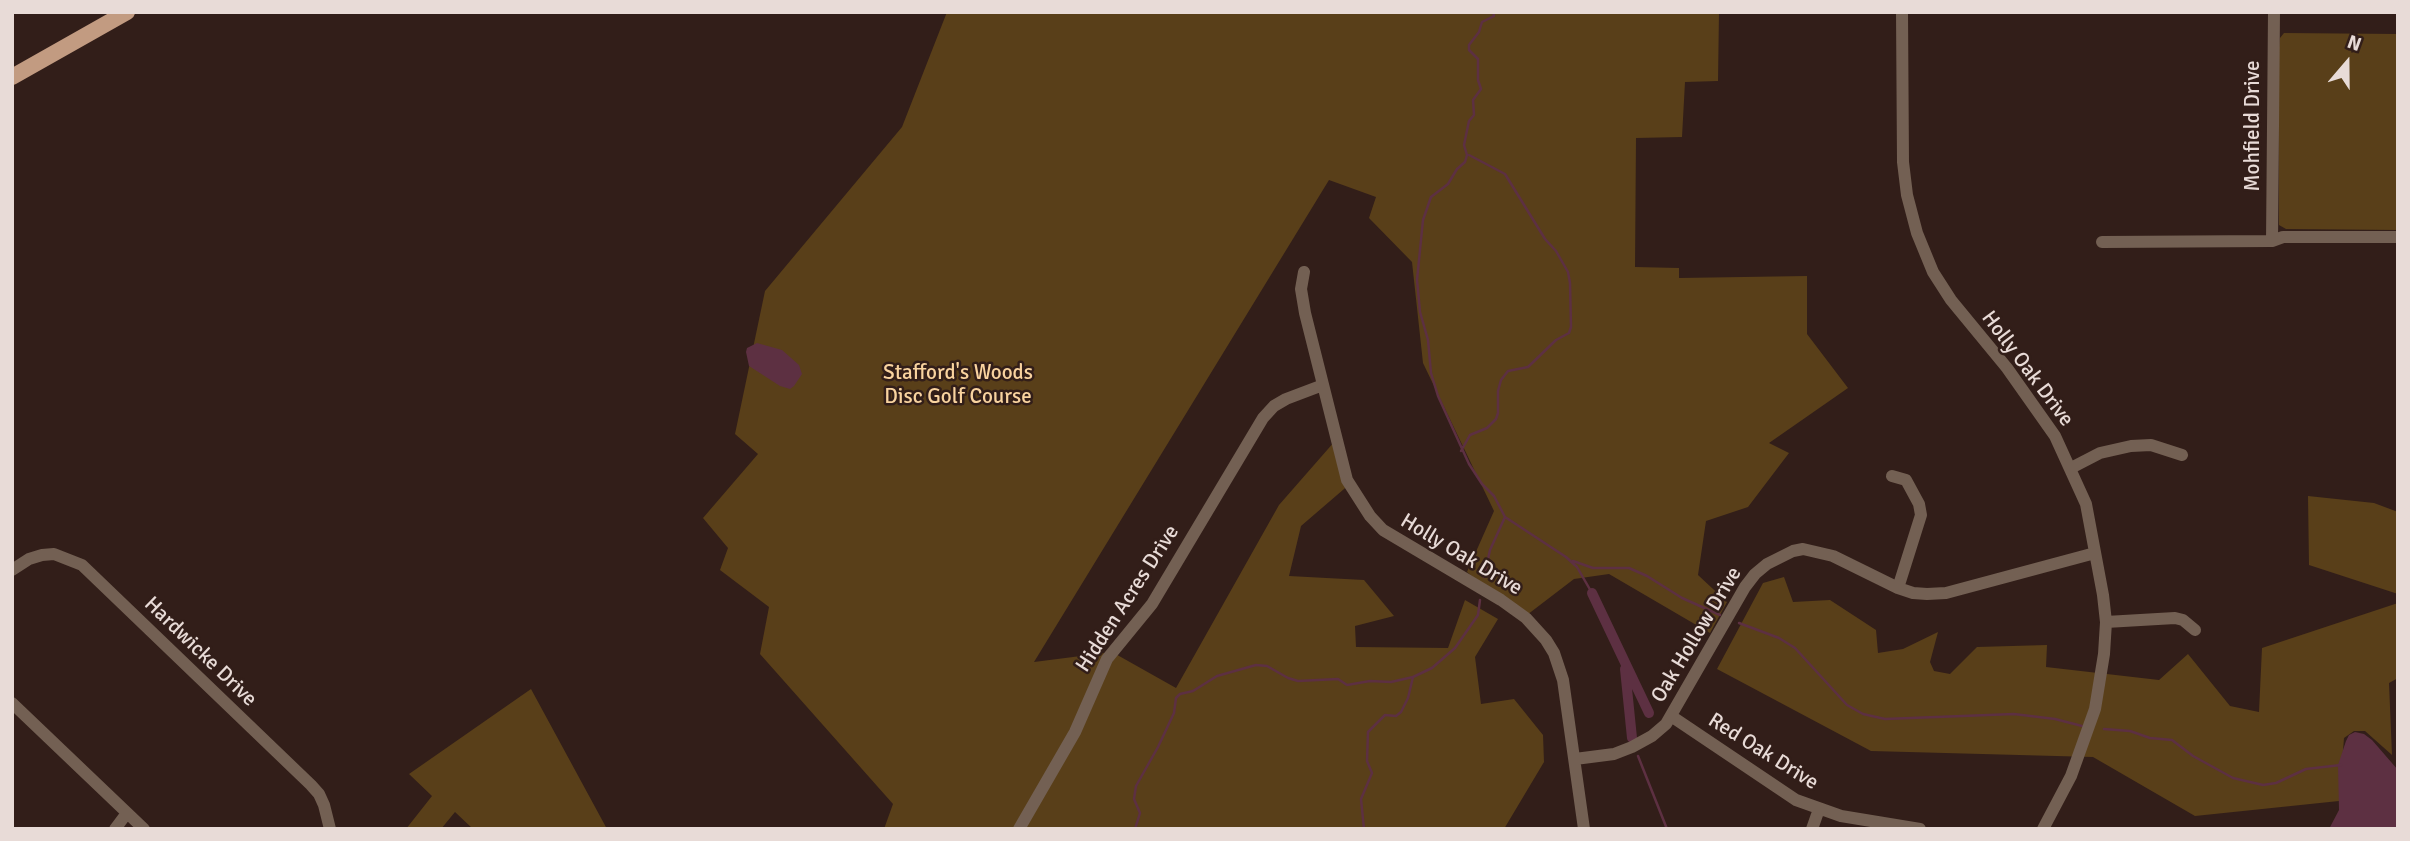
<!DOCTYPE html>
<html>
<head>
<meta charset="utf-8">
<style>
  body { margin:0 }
  #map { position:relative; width:2410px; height:841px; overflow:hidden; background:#321e19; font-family:Signika,sans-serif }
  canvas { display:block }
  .frame { position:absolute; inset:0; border:14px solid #e8dbd7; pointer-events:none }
  .north { position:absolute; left:2312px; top:28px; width:70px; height:70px; -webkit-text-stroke:5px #321e19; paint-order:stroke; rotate:20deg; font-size:19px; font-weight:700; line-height:28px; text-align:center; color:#e8dbd7 }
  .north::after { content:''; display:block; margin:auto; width:24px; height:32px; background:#e8dbd7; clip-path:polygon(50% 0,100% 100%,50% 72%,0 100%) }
</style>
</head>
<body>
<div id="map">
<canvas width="2410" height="841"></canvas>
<div class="frame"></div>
<div class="north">N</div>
</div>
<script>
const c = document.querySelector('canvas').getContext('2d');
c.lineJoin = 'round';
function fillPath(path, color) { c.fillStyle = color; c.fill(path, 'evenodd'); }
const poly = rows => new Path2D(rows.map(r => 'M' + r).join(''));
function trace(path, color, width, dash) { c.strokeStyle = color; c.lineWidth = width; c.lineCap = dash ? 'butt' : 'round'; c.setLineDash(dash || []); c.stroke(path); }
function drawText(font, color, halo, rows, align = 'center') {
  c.font = font + ' Signika,sans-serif'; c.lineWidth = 5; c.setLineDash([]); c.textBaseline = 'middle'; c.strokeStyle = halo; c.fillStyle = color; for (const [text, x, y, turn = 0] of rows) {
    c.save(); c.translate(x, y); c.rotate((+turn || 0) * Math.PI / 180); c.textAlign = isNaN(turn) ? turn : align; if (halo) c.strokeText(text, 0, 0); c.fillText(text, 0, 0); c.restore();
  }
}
fillPath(poly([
  [947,12,1719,12,1718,81,1685,82,1682,137,1636,138,1635,267,1679,268,1679,278,1807,276,1807,334,1848,388,1769,443,1789,453,1748,507,1706,521,1698,575,1727,602,1710,633,1609,574,1574,579,1523,618,1467,572,1494,511,1423,363,1412,262,1369,218,1376,197,1329,180,1034,662,1112,652,1176,688,1279,505,1335,441,1351,483,1301,526,1289,576,1364,580,1394,616,1355,626,1356,647,1448,648,1465,600,1498,619,1475,657,1481,704,1514,699,1543,735,1544,762,1504,829,884,829,893,804,760,654,769,607,720,570,728,548,703,518,758,454,735,434,765,291,902,127],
  [2284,33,2398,34,2398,230,2286,229,2279,225,2279,47,2280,38],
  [2308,496,2374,503,2398,512,2398,594,2309,565],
  [1784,577,1793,602,1830,600,1876,630,1878,653,1903,649,1938,632,1930,662,1934,671,1950,674,1977,647,2047,645,2046,667,2159,680,2188,654,2230,706,2259,712,2262,648,2398,603,2398,678,2389,683,2392,755,2365,731,2354,731,2344,738,2339,801,2195,816,2093,757,1871,751,1717,669,1763,583],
  [531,689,607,829,473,829,455,812,441,829,406,829,432,796,409,774]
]), '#593f19');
fillPath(poly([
  [757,343,782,350,799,365,802,374,794,386,790,389,780,386,749,366,746,352,747,348],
  [2355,732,2364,734,2372,740,2398,770,2398,829,2329,829,2339,810,2338,765,2346,741,2349,735]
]), '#5d3042');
trace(poly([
  [1493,12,1494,16,1482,22,1479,32,1469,45,1469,50,1478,59,1478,80,1481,89,1473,100,1474,115,1469,121,1464,145,1467,155,1465,162,1457,169,1448,184,1431,197,1423,220,1417,280,1420,312,1428,340,1431,373,1438,396,1469,464,1482,484,1494,496,1505,517,1566,557,1577,567,1592,593],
  [1461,451,1470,435,1487,428,1496,419,1498,413,1498,391,1501,380,1508,371,1528,367,1556,340,1569,333,1571,327,1570,283,1568,272,1556,251,1545,239,1505,174,1469,155],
  [1573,561,1593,568,1629,568,1647,576,1682,598,1720,615],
  [1484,577,1490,550,1505,517],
  [1739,623,1779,638,1795,648,1847,705,1863,714,1885,719,2014,714,2055,719,2082,726],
  [2104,729,2130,731,2150,738,2172,740,2193,756,2233,778,2263,785,2276,783,2306,769,2341,765],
  [1638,756,1667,829],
  [1135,829,1140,813,1134,799,1136,786,1158,747,1174,713,1176,698,1180,694,1193,691,1217,676,1256,665,1267,666,1288,678,1298,681,1338,679,1347,685,1370,681,1391,682,1413,677,1432,668,1455,648,1478,615,1480,600],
  [1364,829,1361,799,1372,773,1367,761,1368,732,1385,715,1396,716,1401,712,1408,698,1413,677]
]), '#5d3042', 2.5);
trace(poly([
  [1592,593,1649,713],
  [1625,669,1632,738]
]), '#5d3042', 10);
trace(poly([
  [1902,12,1903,162,1907,195,1917,233,1933,272,1951,300,2007,368,2055,436,2086,504,2103,595,2106,622,2104,654,2095,709,2071,776,2043,829],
  [2272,241,2274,12],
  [2102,242,2272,241,2283,237,2398,237],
  [1304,272,1301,289,1305,313,1347,480,1370,516,1383,530,1501,600,1526,618,1546,640,1554,653,1563,680,1584,829],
  [2071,468,2100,453,2131,446,2151,445,2182,455],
  [1892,476,1906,480,1919,504,1921,515,1898,588],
  [12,570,29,559,42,555,54,554,82,565,311,785,319,794,324,805,330,829],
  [2106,622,2175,618,2183,620,2195,630],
  [12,703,144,829],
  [1671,716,1796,800,1841,816,1920,829],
  [1575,759,1614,754,1632,747,1652,736,1666,724,1745,587,1755,574,1767,564,1793,551,1803,549,1833,556,1898,588,1913,593,1927,594,1946,593,2095,553],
  [115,829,127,813],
  [1019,829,1075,732,1107,659,1152,604,1263,418,1274,406,1286,399,1323,385],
  [1812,829,1819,809]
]), '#736053', 12);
trace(poly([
  [12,77,127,12]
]), '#c29b81', 16);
drawText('21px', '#e8dbd7', '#321e19', [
  ["Mohfield Drive",2253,126,-90],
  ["Holly Oak Drive",2027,369,53],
  ["Holly Oak Drive",1461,555,31],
  ["Hidden Acres Drive",1128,599,-57],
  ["Oak Hollow Drive",1697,635,-59],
  ["Hardwicke Drive",200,652,44],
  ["Red Oak Drive",1763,752,32]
]);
drawText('21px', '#f9d39f', '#321e19', [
  ["Stafford's Woods",958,373],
  ["Disc Golf Course",958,397]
]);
</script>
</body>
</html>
